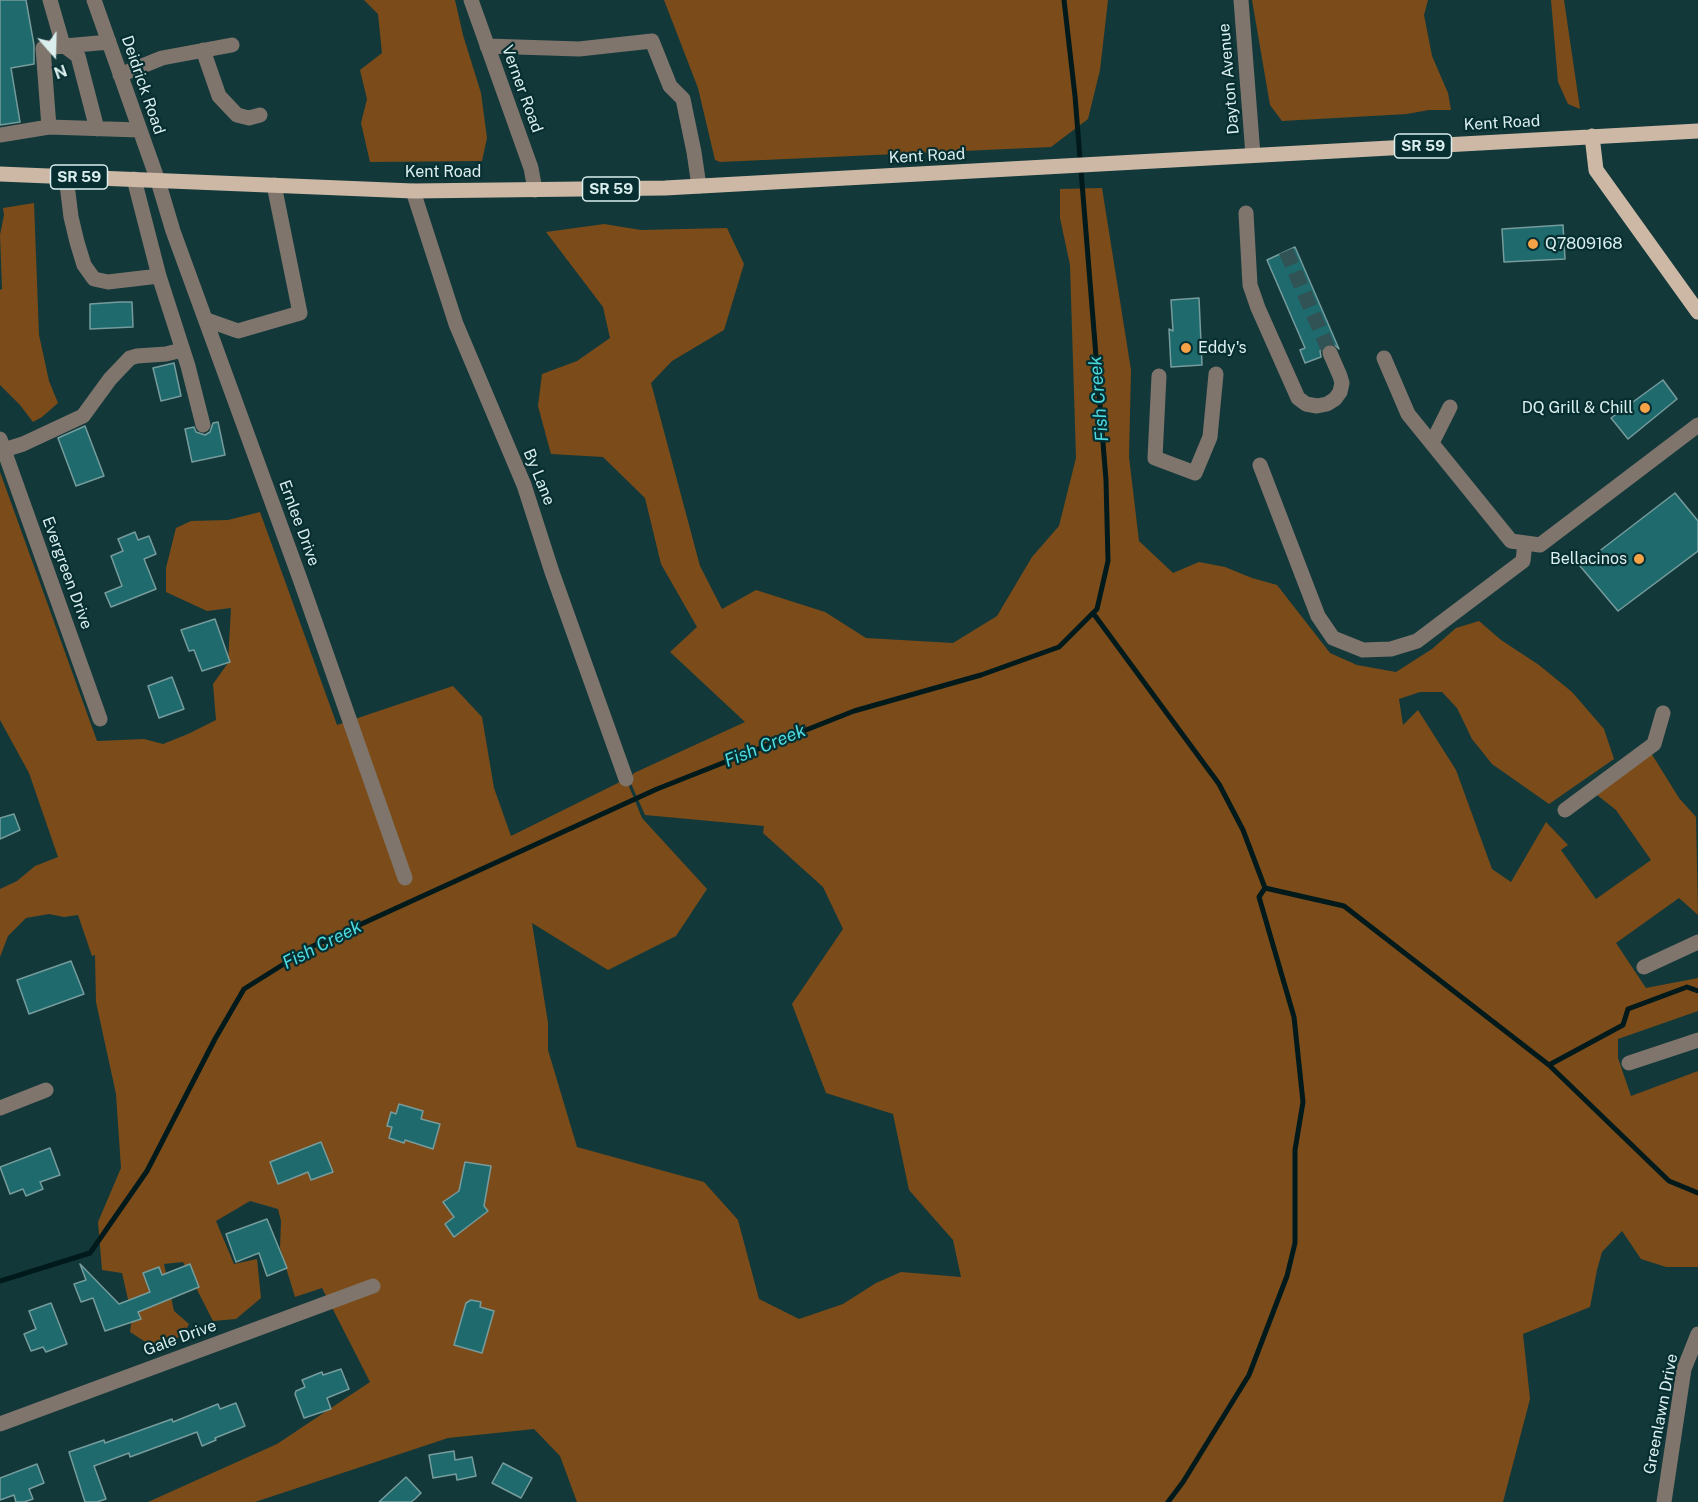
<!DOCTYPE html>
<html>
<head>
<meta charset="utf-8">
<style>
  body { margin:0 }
  #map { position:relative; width:1698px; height:1502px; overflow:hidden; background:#13383a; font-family:"Public Sans",sans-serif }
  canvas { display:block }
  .north { position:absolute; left:24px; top:24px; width:60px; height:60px; -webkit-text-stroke:4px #072e30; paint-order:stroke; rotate:160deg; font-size:16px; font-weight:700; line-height:24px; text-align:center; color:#daeeee }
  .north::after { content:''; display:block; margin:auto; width:21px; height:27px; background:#daeeee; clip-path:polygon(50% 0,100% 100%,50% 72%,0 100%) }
</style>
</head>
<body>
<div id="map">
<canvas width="1698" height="1502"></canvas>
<div class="north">N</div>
</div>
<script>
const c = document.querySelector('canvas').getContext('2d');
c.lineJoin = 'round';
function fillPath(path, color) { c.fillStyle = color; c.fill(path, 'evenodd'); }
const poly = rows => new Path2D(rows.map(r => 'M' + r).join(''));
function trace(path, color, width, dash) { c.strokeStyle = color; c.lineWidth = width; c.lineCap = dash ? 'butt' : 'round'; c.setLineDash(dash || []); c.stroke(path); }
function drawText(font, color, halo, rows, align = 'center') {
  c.font = font + ' "Public Sans",sans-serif'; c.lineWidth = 4.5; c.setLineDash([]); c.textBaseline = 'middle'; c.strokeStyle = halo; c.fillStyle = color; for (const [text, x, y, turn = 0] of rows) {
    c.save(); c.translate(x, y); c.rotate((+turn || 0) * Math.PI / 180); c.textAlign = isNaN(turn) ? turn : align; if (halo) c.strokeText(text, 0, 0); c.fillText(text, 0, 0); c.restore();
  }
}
fillPath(poly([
  [364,0,455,0,463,35,481,93,487,138,482,161,370,162,361,123,367,99,360,70,382,53,378,14],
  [664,0,1108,0,1100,70,1088,119,1051,147,720,162,715,160,698,88],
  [1252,0,1428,0,1424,15,1432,56,1448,93,1451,110,1429,110,1407,114,1282,121,1270,105],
  [1551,0,1564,0,1580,109,1568,104,1558,82],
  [1102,188,1131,370,1129,457,1139,541,1173,573,1199,562,1225,567,1252,578,1277,585,1330,653,1357,665,1396,672,1432,649,1456,628,1479,621,1501,640,1539,665,1572,692,1604,729,1614,759,1549,804,1492,764,1472,739,1457,708,1442,692,1420,692,1399,699,1403,725,1418,710,1456,770,1492,869,1511,882,1546,822,1568,845,1561,850,1596,899,1651,860,1616,810,1597,795,1651,753,1679,798,1696,817,1698,915,1679,898,1616,943,1646,988,1698,978,1698,1011,1618,1039,1618,1058,1631,1096,1698,1071,1698,1267,1666,1267,1641,1259,1622,1231,1602,1252,1597,1270,1590,1307,1523,1334,1530,1399,1503,1502,577,1502,560,1456,534,1429,448,1438,255,1502,148,1502,277,1444,370,1382,322,1288,295,1297,280,1248,281,1221,278,1209,250,1201,216,1221,234,1264,257,1259,261,1298,236,1319,213,1321,183,1262,164,1264,174,1311,189,1324,183,1335,168,1343,152,1346,130,1332,132,1317,122,1273,102,1270,98,1222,121,1168,116,1094,96,1002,95,955,92,956,78,915,64,917,49,914,26,918,8,936,0,957,0,889,17,881,35,866,58,857,29,773,0,720,0,472,97,741,144,739,163,744,188,734,216,720,213,684,228,663,231,608,207,611,166,592,166,568,176,528,191,521,228,520,260,512,337,725,453,686,482,717,494,788,511,836,626,779,642,818,707,889,676,936,608,970,532,923,548,1023,548,1050,577,1147,704,1182,738,1220,759,1299,799,1319,843,1304,876,1283,901,1272,961,1277,953,1240,909,1190,893,1114,826,1093,792,1004,843,929,823,887,763,833,764,826,645,815,629,779,634,773,745,722,670,652,697,627,661,564,645,498,603,457,551,454,538,406,542,374,577,361,610,338,603,307,546,232,604,224,641,230,727,228,744,264,724,330,672,361,651,383,700,566,722,609,756,590,825,612,866,638,953,643,997,616,1032,557,1059,526,1076,458,1070,265,1060,218,1060,189],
  [34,203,39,335,49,381,58,403,42,417,33,422,20,405,0,385,0,290,2,289,0,235,4,215,3,208]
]), '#7b4c19');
trace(poly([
  [1093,613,1219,784,1243,830,1265,888,1259,897,1294,1017,1303,1102,1295,1150,1295,1243,1287,1276,1249,1375,1183,1482,1168,1502],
  [1265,888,1344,906,1549,1065,1669,1181,1698,1193],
  [1549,1065,1623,1025,1628,1009,1687,987,1698,991],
  [0,1281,90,1253,147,1171,215,1039,244,989,311,947,657,789,854,711,981,675,1059,647,1097,609,1108,561,1106,480,1075,96,1064,0]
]), '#001a1c', 5);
const building = poly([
  [0,0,26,0,34,45,34,64,11,68,20,122,0,125,0,0],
  [1563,225,1565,259,1504,262,1502,229,1563,225],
  [1295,247,1339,349,1332,343,1326,344,1320,351,1321,357,1305,363,1300,350,1305,348,1267,260,1295,247],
  [1199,298,1202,365,1171,367,1169,329,1173,331,1171,300,1199,298],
  [120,302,132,302,133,327,90,329,90,304,120,302],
  [174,363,181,396,161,401,153,368,174,363],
  [1663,380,1677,399,1628,439,1611,418,1663,380],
  [218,422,225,455,192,462,185,429,194,427,196,432,205,435,210,432,213,423,218,422],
  [85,426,104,476,76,486,58,438,85,426],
  [1675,493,1698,521,1698,551,1618,611,1580,566,1675,493],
  [135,532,138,540,149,536,156,554,144,559,156,589,111,607,105,593,122,586,111,556,123,551,118,539,135,532],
  [215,619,230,662,202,671,194,650,189,651,181,630,215,619],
  [172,677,184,709,159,718,148,686,172,677],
  [14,814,20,830,0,839,0,818,14,814],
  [71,961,84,994,29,1014,17,980,71,961],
  [399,1104,423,1111,421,1119,440,1124,433,1149,405,1140,404,1143,389,1138,392,1127,387,1126,391,1112,396,1114,399,1104],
  [321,1142,333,1172,311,1180,308,1172,278,1184,270,1162,321,1142],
  [50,1148,60,1175,40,1182,43,1189,26,1196,23,1189,10,1194,0,1167,50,1148],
  [465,1162,491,1166,484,1206,488,1211,454,1237,445,1224,454,1217,443,1202,459,1191,465,1162],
  [267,1219,287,1268,267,1276,259,1253,236,1262,226,1234,267,1219],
  [80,1264,119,1304,150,1292,143,1273,159,1267,162,1275,190,1264,199,1287,138,1312,141,1319,105,1331,93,1298,81,1302,74,1284,86,1280,80,1264],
  [471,1300,481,1302,480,1307,494,1311,482,1353,454,1345,466,1303,471,1300],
  [51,1303,67,1344,46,1352,43,1347,31,1351,24,1334,36,1329,29,1311,51,1303],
  [341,1369,349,1389,327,1398,331,1409,304,1418,295,1394,296,1391,305,1387,302,1380,322,1372,323,1375,341,1369],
  [236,1403,245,1426,215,1438,216,1440,202,1446,197,1432,130,1457,129,1453,94,1466,106,1499,97,1502,85,1502,69,1452,104,1440,105,1443,172,1419,173,1422,218,1404,220,1409,236,1403],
  [454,1451,455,1460,472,1457,476,1476,457,1480,456,1474,433,1478,429,1455,454,1451],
  [503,1463,532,1478,521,1498,492,1483,503,1463],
  [37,1464,44,1483,29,1489,33,1499,24,1502,16,1502,14,1495,0,1500,0,1478,37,1464],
  [406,1477,421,1493,415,1499,411,1502,379,1502,406,1477]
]);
fillPath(building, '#1e6a6d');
trace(building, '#769c9d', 1.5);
trace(poly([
  [1286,251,1330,353]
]), '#315355', 15, [15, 8]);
trace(poly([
  [50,0,63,45,78,56,97,129],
  [94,0,158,181,173,231,300,579,405,878],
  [471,0,531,168,535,190],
  [1241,0,1253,155],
  [487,46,579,49,652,41,670,86,683,99,694,152,699,186],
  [203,50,219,96,237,115,249,118,260,115],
  [120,75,162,58,232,45],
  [49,127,43,48,109,42],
  [0,135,49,127,139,130],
  [66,176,71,217,77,242,84,265,94,279,108,282,159,276],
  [134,179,159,276,188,366,203,425],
  [413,191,456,324,524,485,552,572,626,779],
  [1246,213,1250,285,1258,308,1298,398,1306,404,1317,406,1327,404,1335,399,1340,392,1342,383,1340,376,1330,353],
  [207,320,238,331,300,313,274,185],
  [1384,358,1408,414,1511,541,1540,545,1698,425],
  [1159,376,1155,458,1195,473,1210,437,1216,374],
  [0,439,100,719],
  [1432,443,1450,407],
  [4,450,23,444,83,416,110,379,130,358,137,356,166,354,182,350],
  [1260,465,1318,616,1333,638,1363,650,1391,649,1417,641,1523,561,1525,543],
  [1565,810,1654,744,1663,713],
  [1644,967,1698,942],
  [1629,1063,1698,1040],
  [0,1108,46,1090],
  [0,1424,373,1286],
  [1664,1502,1684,1369,1698,1334]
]), '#7f756c', 15);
trace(poly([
  [1592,136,1596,170,1698,312],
  [0,174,413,191,665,188,1698,131]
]), '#ccb8a5', 15);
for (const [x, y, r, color] of [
  [1533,244,6,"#f6a247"],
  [1186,348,6,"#f6a247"],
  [1645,408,6,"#f6a247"],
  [1639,559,6,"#f6a247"]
]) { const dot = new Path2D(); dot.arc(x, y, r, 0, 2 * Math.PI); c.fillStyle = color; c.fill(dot); trace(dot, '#072e30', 2); }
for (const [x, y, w] of [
  [1423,146,57],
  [79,177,57],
  [611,189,57]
]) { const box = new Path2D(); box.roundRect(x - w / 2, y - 12, w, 24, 4.5); c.fillStyle = '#072e30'; c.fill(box); trace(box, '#daeeee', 1.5); }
drawText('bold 15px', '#daeeee', null, [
  ["SR 59",1423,146],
  ["SR 59",79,177],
  ["SR 59",611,189]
]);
drawText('16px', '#daeeee', '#072e30', [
  ["Dayton Avenue",1229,79,-95],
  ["Deidrick Road",143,85,71],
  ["Verner Road",522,89,70],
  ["Kent Road",1502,123,-3],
  ["Kent Road",927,156,-3],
  ["Kent Road",443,172],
  ["By Lane",539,477,68],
  ["Ernlee Drive",299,523,70],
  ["Evergreen Drive",67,573,70],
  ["Gale Drive",180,1338,-20],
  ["Greenlawn Drive",1661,1414,-79]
]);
drawText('16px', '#daeeee', '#072e30', [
  ["Q7809168",1545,244],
  ["Eddy's",1198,348],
  ["DQ Grill & Chill",1633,408,"right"],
  ["Bellacinos",1627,559,"right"]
], 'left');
drawText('italic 18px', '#4bdbe0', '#072e30', [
  ["Fish Creek",1099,399,-95],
  ["Fish Creek",765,746,-22],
  ["Fish Creek",322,945,-27]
]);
</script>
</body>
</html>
